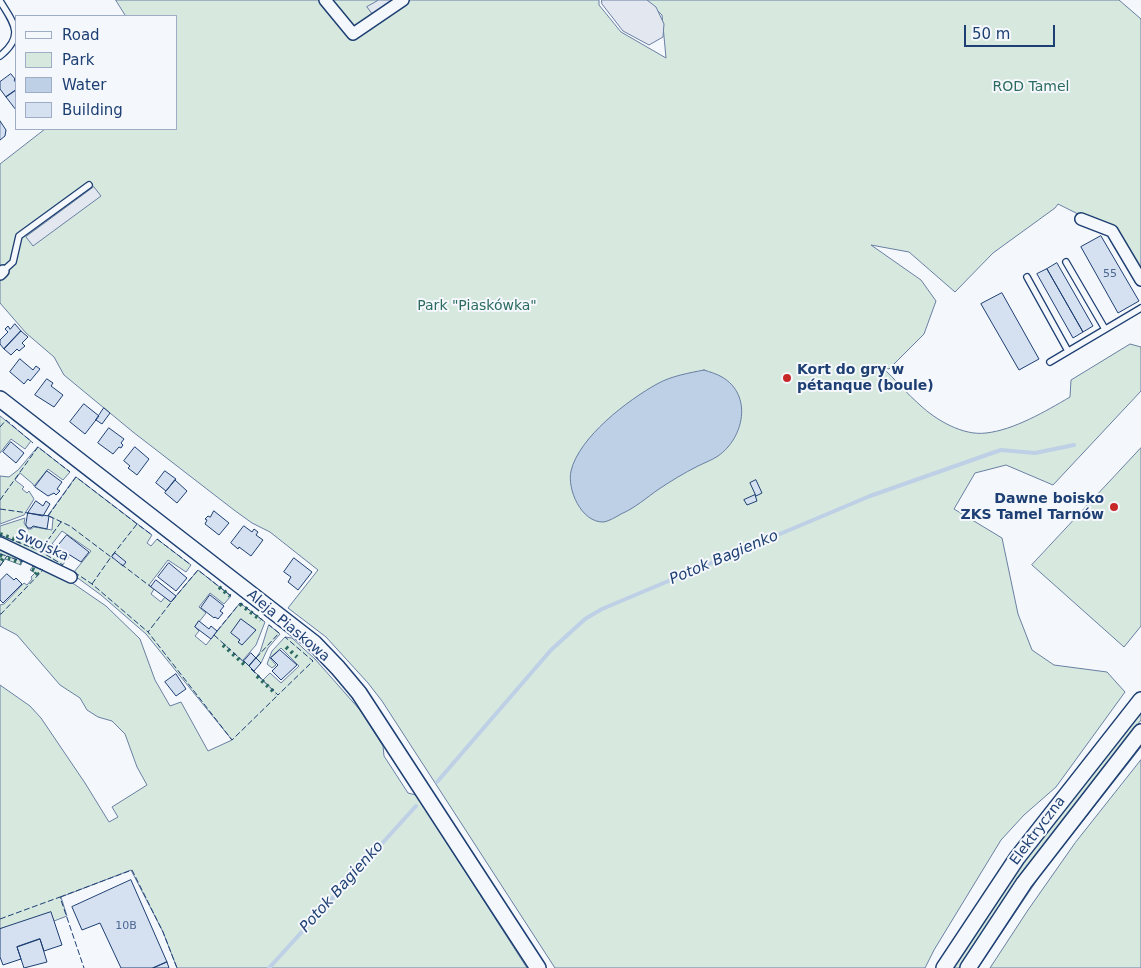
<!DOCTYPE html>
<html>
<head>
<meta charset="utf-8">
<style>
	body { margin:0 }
	#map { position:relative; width:1141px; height:968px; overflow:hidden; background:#f4f7fb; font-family:"DejaVu Sans",sans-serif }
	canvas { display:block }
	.legend { position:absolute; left:15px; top:15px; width:162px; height:115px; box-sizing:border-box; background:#f4f7fb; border:1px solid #9eadc5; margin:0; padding:6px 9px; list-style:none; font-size:15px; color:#1d3f73 }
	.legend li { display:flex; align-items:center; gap:10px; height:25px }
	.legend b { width:25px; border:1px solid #9eadc5 }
	.scale { position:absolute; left:964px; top:25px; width:91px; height:22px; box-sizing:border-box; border:2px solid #1d3f73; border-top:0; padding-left:6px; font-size:15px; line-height:18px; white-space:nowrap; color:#1d3f73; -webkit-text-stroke:4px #f4f7fb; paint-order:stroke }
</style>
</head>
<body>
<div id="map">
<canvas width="1141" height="968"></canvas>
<ul class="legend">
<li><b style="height:6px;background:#f4f7fb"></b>Road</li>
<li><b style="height:14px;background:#d7e8df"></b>Park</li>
<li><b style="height:14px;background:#bed0e5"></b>Water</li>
<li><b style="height:14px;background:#d5e0f0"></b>Building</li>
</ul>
<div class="scale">50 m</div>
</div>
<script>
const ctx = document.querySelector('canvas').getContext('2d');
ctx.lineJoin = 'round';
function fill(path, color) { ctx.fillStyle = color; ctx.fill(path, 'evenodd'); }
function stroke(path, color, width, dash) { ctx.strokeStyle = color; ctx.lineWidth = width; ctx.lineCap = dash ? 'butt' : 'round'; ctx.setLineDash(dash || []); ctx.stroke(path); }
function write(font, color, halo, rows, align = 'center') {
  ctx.font = font + ' "DejaVu Sans",sans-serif'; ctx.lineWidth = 4; ctx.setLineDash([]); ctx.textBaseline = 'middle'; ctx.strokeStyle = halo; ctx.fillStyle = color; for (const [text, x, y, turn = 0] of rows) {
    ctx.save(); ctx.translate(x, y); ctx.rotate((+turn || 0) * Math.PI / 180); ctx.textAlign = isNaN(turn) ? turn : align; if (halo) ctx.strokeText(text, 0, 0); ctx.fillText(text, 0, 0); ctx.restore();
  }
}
const green = new Path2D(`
	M116 0H599V5L621 32 666 58 662 15 646 0H1119L1141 19V282L1112 231 1058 204 1055 208 993 253 955 292 909 252 871 245 921 280 936 301 924 334 889 369 882 367C895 379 907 394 920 405 936 420 963 436 986 433 1014 430 1046 411 1070 397L1071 380 1130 344 1141 347V391L1053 485 1006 465 975 473 954 509 1002 538 1018 614 1032 650 1054 665 1107 672 1125 692 1056 787 1024 815 1001 840 934 950 925 968H555L382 701 368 683 326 637 288 608 318 570 270 532 252 523 234 510 133 432 64 375 54 357 26 333 0 303V164L45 129H176V16H126Z
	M0 416 31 441 25 449 11 439 0 453Z
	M38 447 70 472 63 480 48 469 34 486 33 484 20 473 15 480 24 487 22 489 27 493 29 491 34 499 24 515 0 524V476L9 477 18 470Z
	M1141 448V626L1124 647 1032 565Z
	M76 477 152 535 147 543 151 546 157 539 191 565 186 572 168 560 149 585 154 589 151 594 161 602 165 597 171 602 198 570 231 596 224 604 210 593 199 607 206 613 195 627 199 631 195 636 206 645 240 603 265 622 256 645 243 660 263 680 270 673 281 683 299 666 281 648 270 658 276 665 272 668 267 664 272 651 285 637 292 638 315 659 360 710 383 746 384 756 408 793 416 795 527 968H177L163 932 131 870 61 897 67 916 54 921 0 929V685L30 706 41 718 85 783 109 822 118 817 112 807 147 785 137 767 125 734 112 721 98 717 87 710 80 698 60 685 17 635 0 626V605L4 604 24 583 27 585 32 579 31 577 35 573 30 570 34 565 74 584 106 606 140 639 155 680 170 706 181 702 208 751 232 740 146 634 101 595 75 576 74 572 91 551 62 531 52 544 69 557 61 567 0 538V526L25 518 24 523 28 529H31L34 527 52 530 53 518 48 516Z
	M0 549 22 559 21 565 5 559 0 566Z
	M269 625 280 634 268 648 261 663 256 658 260 652Z
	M1141 710V720C1078 801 1015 881 959 968H951L1005 887 1047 829Z
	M1141 743V747L1041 874 978 968H975L1045 865Z
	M1141 760V968H990L1028 910 1075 843Z`);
const parking = new Path2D(`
	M379 0H396L373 15 367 7Z
	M602 0H647L656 7 664 24 663 37 649 45 623 31 602 4Z
	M94 187 101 196 33 246 26 237Z`);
const water = new Path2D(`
	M704 370C710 372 717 374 722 377 753 395 744 438 718 456 712 460 704 463 698 466 684 473 671 481 659 489 646 498 635 508 621 514 616 517 609 521 604 522 581 523 567 489 571 471 579 437 628 400 657 384 671 376 689 373 704 370Z`);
const stream = new Path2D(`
	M437 782 551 650 585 619 602 609 870 496 995 452 1001 450 1035 453 1074 445
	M269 968 416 806`);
const building = new Path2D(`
	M11 74 15 79 14 80 16 83V90L6 97 0 89V82Z
	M16 90V110L6 97Z
	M0 121 6 130 5 136 0 140Z
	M1101 236 1139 301 1118 313 1081 247Z
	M1057 263 1093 326 1083 332 1047 269Z
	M1047 269 1083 332 1073 338 1037 274Z
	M1002 293 1039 359 1019 370 981 304Z
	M15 324 21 331 4 349 0 344V340L8 332 5 329 8 326 10 329Z
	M21 331 28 337 22 343 25 346 19 351 17 349 11 355 4 349Z
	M20 359 33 370 36 366 40 369 30 381 28 379 24 384 10 372Z
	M47 379 53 383 51 386 63 395 54 407 35 395Z
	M84 404 99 416 85 434 70 422Z
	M104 408 110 413 102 424 96 420Z
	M109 428 124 439 121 443 123 445 121 448 119 447 113 454 98 443Z
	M11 442 24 453 16 463 3 452Z
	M135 447 149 459 137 475 128 468 130 466 124 461Z
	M47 471 62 482 57 489 60 491 56 495 54 493 48 496 35 487Z
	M165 471 176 479 166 491 156 483Z
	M175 480 187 491 177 503 165 493Z
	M756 480 762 493 756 496 750 483Z
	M755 495 757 501 747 505 744 500Z
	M36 501 43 506 46 501 50 504 43 516 28 513Z
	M214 511 229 523 219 535 205 524 207 520 205 519 208 516 210 517Z
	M28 513 49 516 47 529 33 526 31 528H28L26 525Z
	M244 526 252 532 254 529 258 532 256 535 263 540 251 556 239 547 238 549 231 543Z
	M67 535 89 552 81 562 57 547Z
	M115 553 126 562 123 566 112 557Z
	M294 558 312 572 298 590 288 582 291 577 284 572Z
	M169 563 187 578 176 591 158 577Z
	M7 574 14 580 16 578 22 584 3 603 0 600V581Z
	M156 580 176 596 171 602 151 587Z
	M210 595 224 606 220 611 223 613 218 619 215 617 214 618 201 608Z
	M241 619 256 630 242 645 238 642 240 640 231 633Z
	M199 621 209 629 211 626 217 631 211 639 195 627Z
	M280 650 297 665 281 680 272 671 278 665 271 658Z
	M251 653 256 658 249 666 244 661Z
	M256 658 261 663 254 671 249 666Z
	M176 674 186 689 176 696 165 682Z
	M131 880 167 962 153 968H121L100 923 82 930 72 907Z
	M51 912 62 945 44 951 40 939 17 947 21 959 3 965 0 957V929Z
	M40 939 47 962 24 968 17 947Z
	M167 962 169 968H153Z`);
const lane = new Path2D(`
	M0 1C14 23 25 36 0 56
	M1066 262 1105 329
	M3 271 13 262 19 236 89 185
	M1027 277 1068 351
	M1050 362 1141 308`);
const street = new Path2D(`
	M325 0 353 34 403 0
	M1081 219 1112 231 1141 280
	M0 274 3 271
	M0 543 71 577`);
const secondary = new Path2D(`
	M0 399 314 643 338 668 359 693 538 968
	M944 968 1017 858 1141 700
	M968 968 1024 883 1141 732`);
const hedge = new Path2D(`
	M0 534 38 548
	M0 555 4 557 0 563
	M8 558 21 563
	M32 569 36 571 37 573 33 577
	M219 587 230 596
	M240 604 261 620
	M223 645 245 665
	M286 647 297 657
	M257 676 276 694`);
const fence = new Path2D(`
	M0 427 6 420 33 443
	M0 500 38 447 70 472
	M0 509 28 513
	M48 516 76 477 137 524
	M49 516 70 526 111 557 137 524 152 535
	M61 522 40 551 63 565
	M0 535 40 551
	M157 539 191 565
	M0 554 7 556
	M121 564 151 587
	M0 566 7 556 23 562
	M74 572 92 584 148 632
	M92 584 111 557 113 558
	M231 596 198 570 176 596 148 632 232 740 278 695
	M0 614H1L43 570 32 566
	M217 631 240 603 265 622
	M214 635 245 663
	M256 658 279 633 269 625
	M251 669 278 695 313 661 285 637
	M60 897 132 870 163 932 177 968
	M0 919 60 897 84 968`);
const markers = [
	[787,378,5,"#c62828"],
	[1114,507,5,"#c62828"]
];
const numberNames = [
	["55",1110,274],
	["10B",126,926]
];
const parkNames = [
	["ROD Tamel",1031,87],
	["Park \"Piaskówka\"",477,306]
];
const poiNames = [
	["Kort do gry w",797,370],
	["pétanque (boule)",797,386],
	["Dawne boisko",1104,499,"right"],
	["ZKS Tamel Tarnów",1104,515,"right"]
];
const streetNames = [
	["Swojska",42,546,25],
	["Aleja Piaskowa",288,626,40],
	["Elektryczna",1038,831,-53]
];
const waterNames = [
	["Potok Bagienko",724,558,-23],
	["Potok Bagienko",342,887,-48]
];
fill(green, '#d7e8df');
stroke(green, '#687fa3', 1);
fill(parking, '#e3e8f0');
stroke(parking, '#687fa3', 1);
fill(water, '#bed0e5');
stroke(water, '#687fa3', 1);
stroke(stream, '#bed0e5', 4);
fill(building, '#d5e0f0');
stroke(building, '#1d3f73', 1);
stroke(lane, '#1d3f73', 8);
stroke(street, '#1d3f73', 14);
stroke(secondary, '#1d3f73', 18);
stroke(lane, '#f4f7fb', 5.5);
stroke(street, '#f4f7fb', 11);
stroke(secondary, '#f4f7fb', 15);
stroke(hedge, '#2c6c60', 4, [2.5, 4]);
stroke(fence, '#1d3f73', 1, [6, 2.5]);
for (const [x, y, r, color] of markers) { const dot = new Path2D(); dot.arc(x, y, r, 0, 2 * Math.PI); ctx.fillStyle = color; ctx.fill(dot); stroke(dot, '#f4f7fb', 2); }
write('11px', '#4b6792', null, numberNames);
write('14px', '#2c6c60', '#f4f7fb', parkNames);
write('bold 14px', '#1d3f73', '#f4f7fb', poiNames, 'left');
write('14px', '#1d3f73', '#f4f7fb', streetNames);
write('italic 15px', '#1d3f73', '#f4f7fb', waterNames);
</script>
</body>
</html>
